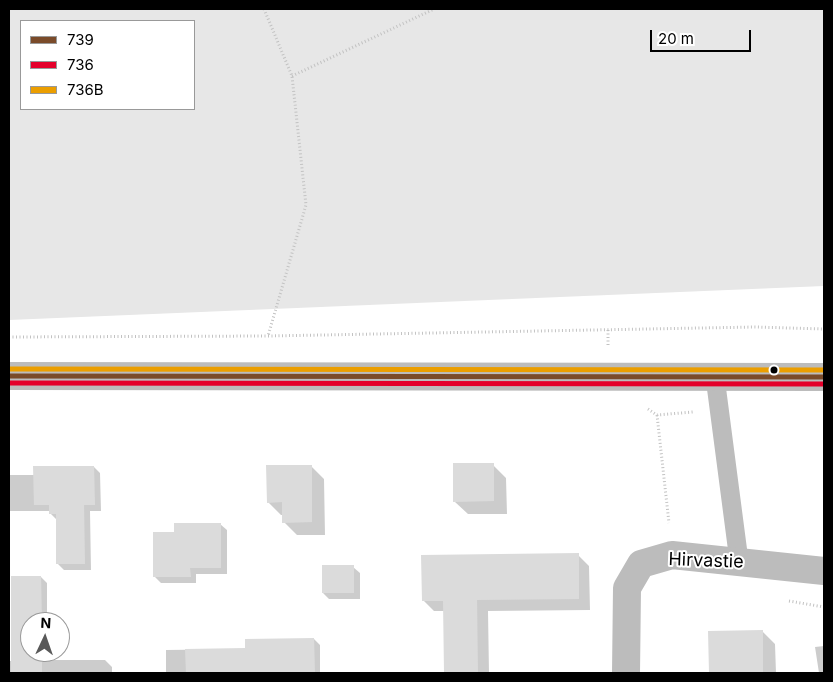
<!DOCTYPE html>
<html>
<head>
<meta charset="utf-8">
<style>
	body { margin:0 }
	#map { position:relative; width:833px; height:682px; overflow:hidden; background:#fff; font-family:Inter,sans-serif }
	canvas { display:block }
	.frame { position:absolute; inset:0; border:10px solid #000; pointer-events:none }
	.legend { position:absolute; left:20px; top:20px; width:175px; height:90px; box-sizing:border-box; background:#fff; border:1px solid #999; margin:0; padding:6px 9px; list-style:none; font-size:15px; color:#000 }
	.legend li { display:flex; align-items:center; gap:10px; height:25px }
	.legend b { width:25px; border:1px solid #999 }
	.north { position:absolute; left:20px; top:612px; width:50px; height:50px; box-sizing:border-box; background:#fff; border:1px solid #999; border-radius:50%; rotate:3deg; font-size:14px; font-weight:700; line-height:20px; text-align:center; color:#000 }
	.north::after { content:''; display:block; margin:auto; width:18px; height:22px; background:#595959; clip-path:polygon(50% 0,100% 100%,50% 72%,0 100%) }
	.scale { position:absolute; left:650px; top:30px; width:101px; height:22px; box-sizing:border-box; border:2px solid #000; border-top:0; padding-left:6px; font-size:15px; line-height:18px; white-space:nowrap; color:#000; -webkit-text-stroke:4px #fff; paint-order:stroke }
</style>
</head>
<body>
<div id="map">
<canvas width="833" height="682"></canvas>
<div class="frame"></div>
<ul class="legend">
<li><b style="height:6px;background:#7a4b2a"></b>739</li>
<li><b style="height:6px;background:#e4002b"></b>736</li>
<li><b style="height:6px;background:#eb9e00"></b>736B</li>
</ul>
<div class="north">N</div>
<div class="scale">20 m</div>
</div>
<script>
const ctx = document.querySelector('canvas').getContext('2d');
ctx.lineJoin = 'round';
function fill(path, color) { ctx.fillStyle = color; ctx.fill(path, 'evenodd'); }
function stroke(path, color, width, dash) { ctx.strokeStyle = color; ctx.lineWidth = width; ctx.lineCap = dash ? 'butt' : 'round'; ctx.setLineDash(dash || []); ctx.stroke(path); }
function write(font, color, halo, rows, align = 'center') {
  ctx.font = font + ' Inter,sans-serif'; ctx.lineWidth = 4; ctx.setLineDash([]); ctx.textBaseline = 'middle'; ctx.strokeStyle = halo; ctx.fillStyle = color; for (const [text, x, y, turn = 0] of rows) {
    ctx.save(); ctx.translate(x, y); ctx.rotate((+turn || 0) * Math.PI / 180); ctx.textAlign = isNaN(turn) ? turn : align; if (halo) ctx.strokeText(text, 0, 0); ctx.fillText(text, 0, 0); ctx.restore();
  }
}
const green = new Path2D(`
	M9 9H824V286L9 320ZM21 21H194V109H21Z`);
const shadow = new Path2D(`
	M493 465 506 478 507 514H468L455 502Z
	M311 466 324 479 325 535H297L284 522V515H281L268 502Z
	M94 467 100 473 101 511H90L91 570H64L57 563V520L50 513V511H9V475H35Z
	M220 524 227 530V574H196V583H161L155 577 176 534Z
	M578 555 589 566 590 610 488 611 489 673H445L444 611H434L423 600Z
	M353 567 360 573V599H329L323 593Z
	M41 577 47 583V622H30V652H48V660H105L112 667V673H9V661H12Z
	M762 631 775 644 776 673H710L709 632Z
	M314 639 320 645V673H166V650L247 649Z
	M824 646V673H819L815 647Z`);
const building = new Path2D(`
	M453 463H494V501L453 502Z
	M266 465H312V522L282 523V502L267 503Z
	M33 466H94L95 505H84L85 564H56V514H49V505H34Z
	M174 523H221V568H190L191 577H153V532H174Z
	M579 553V599L477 600 478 673H444L443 601H422L421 555Z
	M322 565H354V593H322Z
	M11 576H41L42 622H30V652H42V673H11Z
	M763 630V673H709L708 631Z
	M314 638 315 673H186L185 649 245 648V639Z`);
const path = new Path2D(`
	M264 9 292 76 306 205 268 336
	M292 76 434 9
	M608 330V347
	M9 337 268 336 755 327 824 329
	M648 409 657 415 693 412
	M657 415 669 523
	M789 601 824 607`);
const service = new Path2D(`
	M715 377 739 561`);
const minor = new Path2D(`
	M626 673 627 588 641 564 672 555 824 571`);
const tertiary = new Path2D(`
	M9 376 824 377`);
const bus1 = new Path2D(`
	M9 376 824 377`);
const bus2 = new Path2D(`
	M9 383 824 384`);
const bus3 = new Path2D(`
	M9 369 824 370`);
const markers = [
	[774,370,4.5,"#000"]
];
const streetNames = [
	["Hirvastie",706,561,2]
];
fill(green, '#e7e7e7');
fill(shadow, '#0003');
fill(building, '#dbdbdb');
stroke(path, '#c2c2c2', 3, [1, 2.5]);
stroke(service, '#bcbcbc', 19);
stroke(minor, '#bcbcbc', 28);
stroke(tertiary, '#bcbcbc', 28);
stroke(bus1, '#7a4b2a', 5);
stroke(bus2, '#e4002b', 5);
stroke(bus3, '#eb9e00', 5);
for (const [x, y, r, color] of markers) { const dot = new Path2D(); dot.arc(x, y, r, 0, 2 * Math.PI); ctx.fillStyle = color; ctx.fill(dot); stroke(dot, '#fff', 2); }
write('18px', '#000', '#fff', streetNames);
</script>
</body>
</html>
